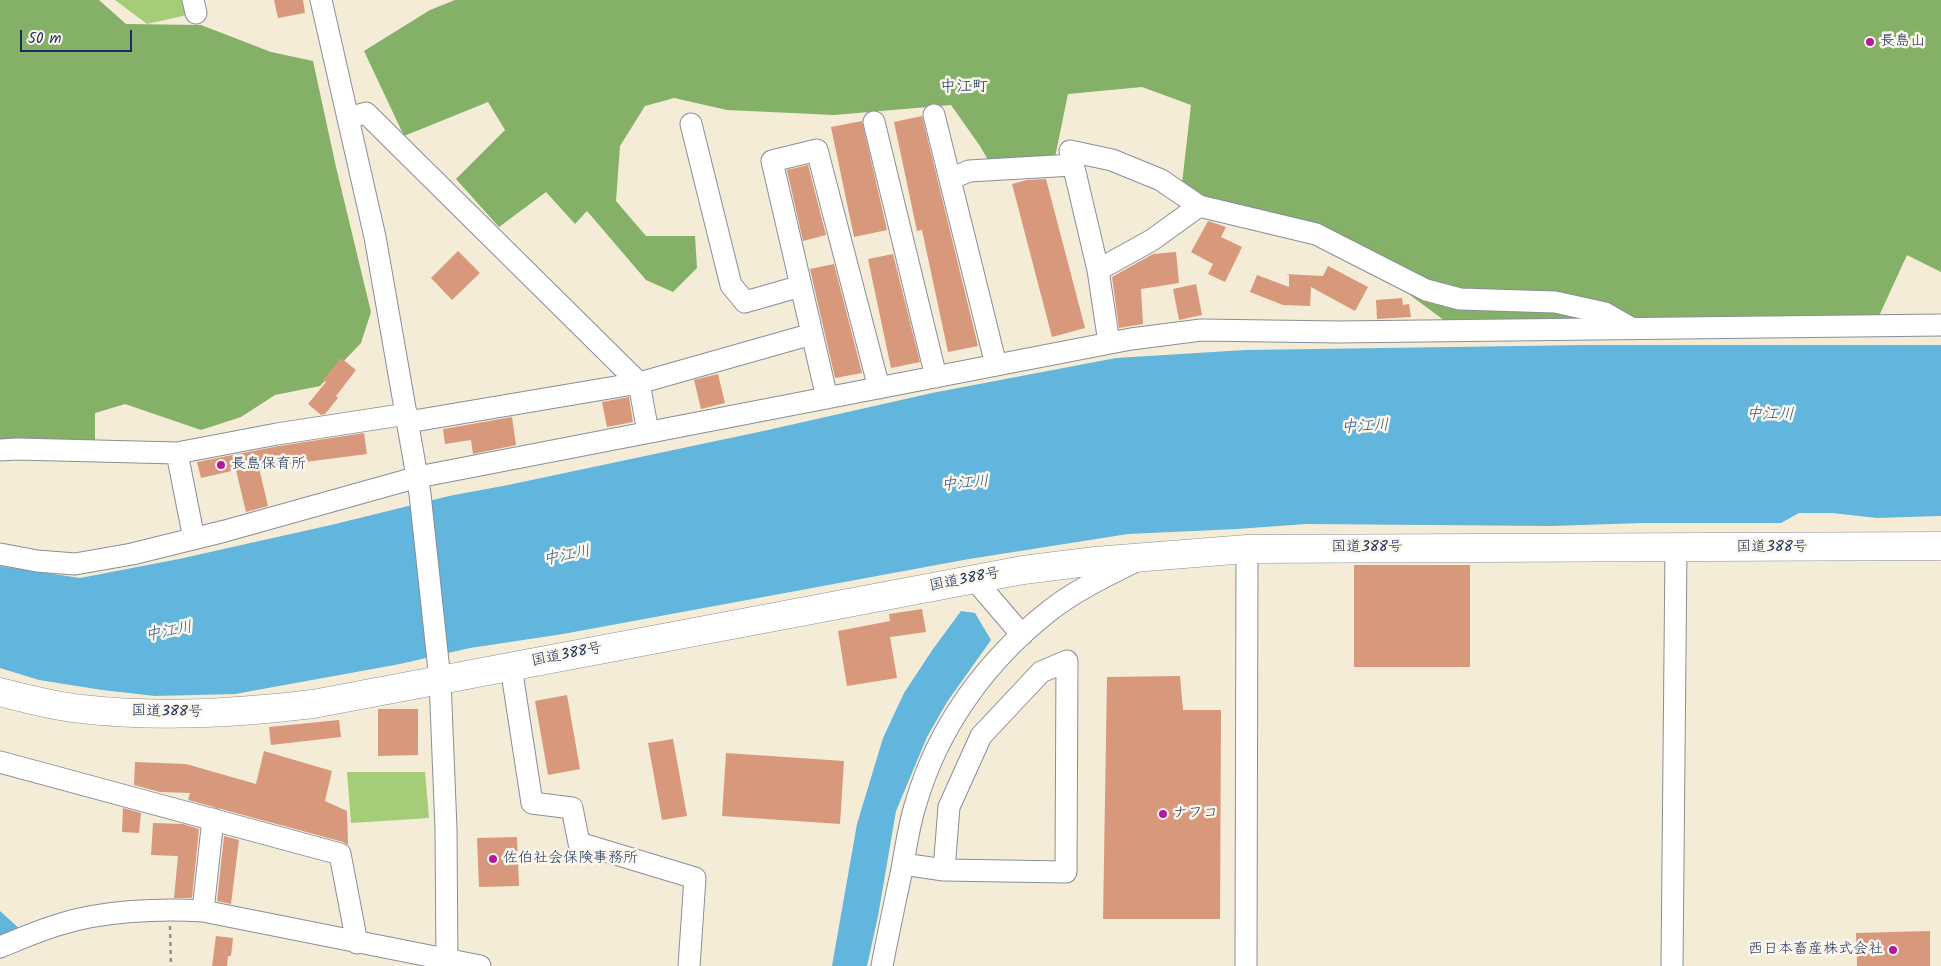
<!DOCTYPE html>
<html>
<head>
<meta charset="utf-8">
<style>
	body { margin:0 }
	#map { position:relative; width:1941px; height:966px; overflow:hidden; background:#f5ecd7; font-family:Kalam,sans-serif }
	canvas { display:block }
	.scale { position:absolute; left:20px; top:30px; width:112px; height:22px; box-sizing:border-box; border:2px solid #1b2f5e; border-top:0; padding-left:6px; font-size:15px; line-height:18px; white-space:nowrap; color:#1b2f5e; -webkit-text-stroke:4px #fbf7ec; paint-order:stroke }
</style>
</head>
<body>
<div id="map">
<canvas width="1941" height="966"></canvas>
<div class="scale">50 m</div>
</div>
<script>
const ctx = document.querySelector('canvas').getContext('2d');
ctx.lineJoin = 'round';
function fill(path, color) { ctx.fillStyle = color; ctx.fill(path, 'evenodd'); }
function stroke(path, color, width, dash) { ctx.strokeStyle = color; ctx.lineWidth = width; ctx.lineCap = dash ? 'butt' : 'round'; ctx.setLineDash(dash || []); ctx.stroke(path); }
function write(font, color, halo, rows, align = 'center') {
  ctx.font = font + ' Kalam,"Klee One",sans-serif'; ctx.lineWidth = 5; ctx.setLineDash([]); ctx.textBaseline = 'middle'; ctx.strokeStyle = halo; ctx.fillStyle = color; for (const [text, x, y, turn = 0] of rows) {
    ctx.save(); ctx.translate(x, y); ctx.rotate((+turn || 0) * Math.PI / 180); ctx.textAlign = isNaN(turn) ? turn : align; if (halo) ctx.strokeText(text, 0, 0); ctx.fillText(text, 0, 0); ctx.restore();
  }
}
const green = new Path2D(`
	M115 0H184L187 15 147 24Z
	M347 772H425L429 818 351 823Z`);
const forest = new Path2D(`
	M0 0H99L126 24 201 25 271 52 313 61 336 167 371 312 361 343 320 386 275 395 241 417 201 430 125 404 95 413V445L0 443Z
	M455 0H1941V272L1907 255 1879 316 1449 324 1320 228 1181 192 1191 105 1142 87 1068 94 1054 162 992 167 980 146 951 105 834 115 727 110 674 98 645 106 620 146 616 201 646 236H695L697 268 673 292 646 280 587 211 575 224 546 192 499 227 456 179 505 130 488 102 404 136 364 51 430 10Z`);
const water = new Path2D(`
	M1587 345H1941V516L1877 518 1832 513H1799L1781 523H1643L1552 526 1306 524 1237 529 1128 534 969 559 563 634 470 648 400 664 235 694 155 696 102 690 39 680 0 668V566L80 578 179 559 331 525 449 496 508 485 768 430 932 393 1116 358 1245 350Z
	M961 611 975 613 991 640 947 702 927 737 896 811 878 916 867 966H832L857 824 883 738 904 693 933 649Z
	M0 911 22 931 0 939Z`);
const building = new Path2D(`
	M274 0H303L305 13 278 18Z
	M922 116 978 346 948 352 922 230 917 231 894 122Z
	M862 121 887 230 854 237 831 127Z
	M808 165 826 235 803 241 787 170Z
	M1046 179 1085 328 1052 337 1012 184 1027 180Z
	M1208 221 1226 227 1221 237 1242 247 1225 282 1208 274 1213 264 1191 252Z
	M458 251 480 273 452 300 431 278Z
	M1176 252 1179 283 1141 289 1143 324 1119 328 1112 277 1153 254Z
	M893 254 920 362 891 368 868 259Z
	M834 264 862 373 835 378 810 269Z
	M1328 266 1368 287 1355 311 1311 287 1310 306 1283 305 1250 292 1257 275 1289 287V275L1286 274 1323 276Z
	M1196 284 1202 315 1179 320 1173 289Z
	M1402 298 1403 305 1409 304 1411 317 1377 319 1376 300Z
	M341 358 356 370 336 396 338 398 325 414 321 415 308 404 326 382 323 380Z
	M718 374 725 403 701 409 694 380Z
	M629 397 633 422 607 427 602 402Z
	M512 417 516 445 473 454 471 440 445 444 443 429Z
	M364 433 367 454 259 468 268 506 246 512 236 470 201 478 197 462 279 446Z
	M1354 565H1470V667H1354Z
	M922 609 926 632 890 637 897 678 847 686 838 631 890 621 889 614Z
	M1180 676 1183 710H1221L1220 919H1103L1107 677Z
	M567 695 580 769 548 775 535 701Z
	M378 709H418V755L378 756Z
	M339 720 341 737 271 745 269 727Z
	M673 739 687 816 662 820 648 743Z
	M264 751 332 771 325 801 347 811 348 845 343 842 188 800 190 793 160 792 134 785 135 762 186 764 256 784Z
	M726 753 844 761 840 824 722 816Z
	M123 808 141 813 139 833 122 832Z
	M153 823 183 824 199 829 192 898H174L178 856 151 855Z
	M224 836 239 840 231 904 217 901Z
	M517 837 519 886 479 887 477 838Z
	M1930 931V966H1857L1856 933Z
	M216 936 233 938 231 956H228L227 966H212Z`);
const path = new Path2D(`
	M170 926 171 966`);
const minor = new Path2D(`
	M193 0 196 13
	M321 0 375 237 420 494 440 680 446 829 447 966
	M934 115 996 365
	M348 118 366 113 639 383 648 432
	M874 122 936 377
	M691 124 731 285 745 302 801 286
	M950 179 969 171 1073 165
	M1098 270 1152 240 1199 206
	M1109 343 1098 270 1070 151 1112 160 1161 180 1199 206 1316 234 1426 290 1460 299 1555 302 1605 313 1633 329
	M827 398 772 161 817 150 879 388
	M408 422 639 383 812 334
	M0 450 17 449 177 453 277 434 407 414
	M177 453 194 539
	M0 554 37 561 75 564 132 554 225 531 418 477 1131 339 1201 330 1338 332 1941 325
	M974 579 1022 635
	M511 667 532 803 572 808 579 843 695 878 689 966
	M0 762 340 854 357 943
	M903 864 944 870 949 807 981 736 1041 672 1067 661 1066 872 944 870
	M203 911 213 819
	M0 947C20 939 40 930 61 924 102 911 160 908 203 911L480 966
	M882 966C888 934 895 902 902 869 906 847 909 824 916 803 938 727 986 661 1048 612 1074 591 1106 576 1136 561
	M1246 966 1247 549
	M1672 966 1676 548`);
const highway = new Path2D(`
	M0 692C27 699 54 706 82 709 159 718 236 713 313 704L1023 570 1095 561 1247 549 1941 546`);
const markers = [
	[1870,42,5,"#b5179e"],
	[221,465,5,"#b5179e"],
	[1163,814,5,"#b5179e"],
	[493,859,5,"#b5179e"],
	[1893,950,5,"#b5179e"]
];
const poiNames = [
	["長島山",1880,42],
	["長島保育所",231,465],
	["ナフコ",1173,814],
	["佐伯社会保険事務所",503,859],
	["西日本畜産株式会社",1883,950,"right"]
];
const streetNames = [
	["国道388号",1367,548],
	["国道388号",1772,548],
	["国道388号",965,581,-11],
	["国道388号",567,656,-11],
	["国道388号",167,713,1]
];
const neighbourhoodNames = [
	["中江町",964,88]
];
const waterNames = [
	["中江川",1770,416,1],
	["中江川",1365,428,-3],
	["中江川",965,485,-5],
	["中江川",567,557,-11],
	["中江川",169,633,-11]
];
fill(green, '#a5cc77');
fill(forest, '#84b068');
fill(water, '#62b5dd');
fill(building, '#d8987c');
stroke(minor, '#888e9a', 23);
stroke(highway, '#888e9a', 29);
stroke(path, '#888e9a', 2.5, [4, 4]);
stroke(minor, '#fff', 21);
stroke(highway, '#fff', 28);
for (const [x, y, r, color] of markers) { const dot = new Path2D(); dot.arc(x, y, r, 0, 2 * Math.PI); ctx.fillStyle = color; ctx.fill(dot); stroke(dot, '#fbf7ec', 2); }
write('15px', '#1b2f5e', '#fbf7ec', poiNames, 'left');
write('15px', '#1b2f5e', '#fbf7ec', streetNames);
write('16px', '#1b2f5e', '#fbf7ec', neighbourhoodNames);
write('italic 16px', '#305784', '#fbf7ec', waterNames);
</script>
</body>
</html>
